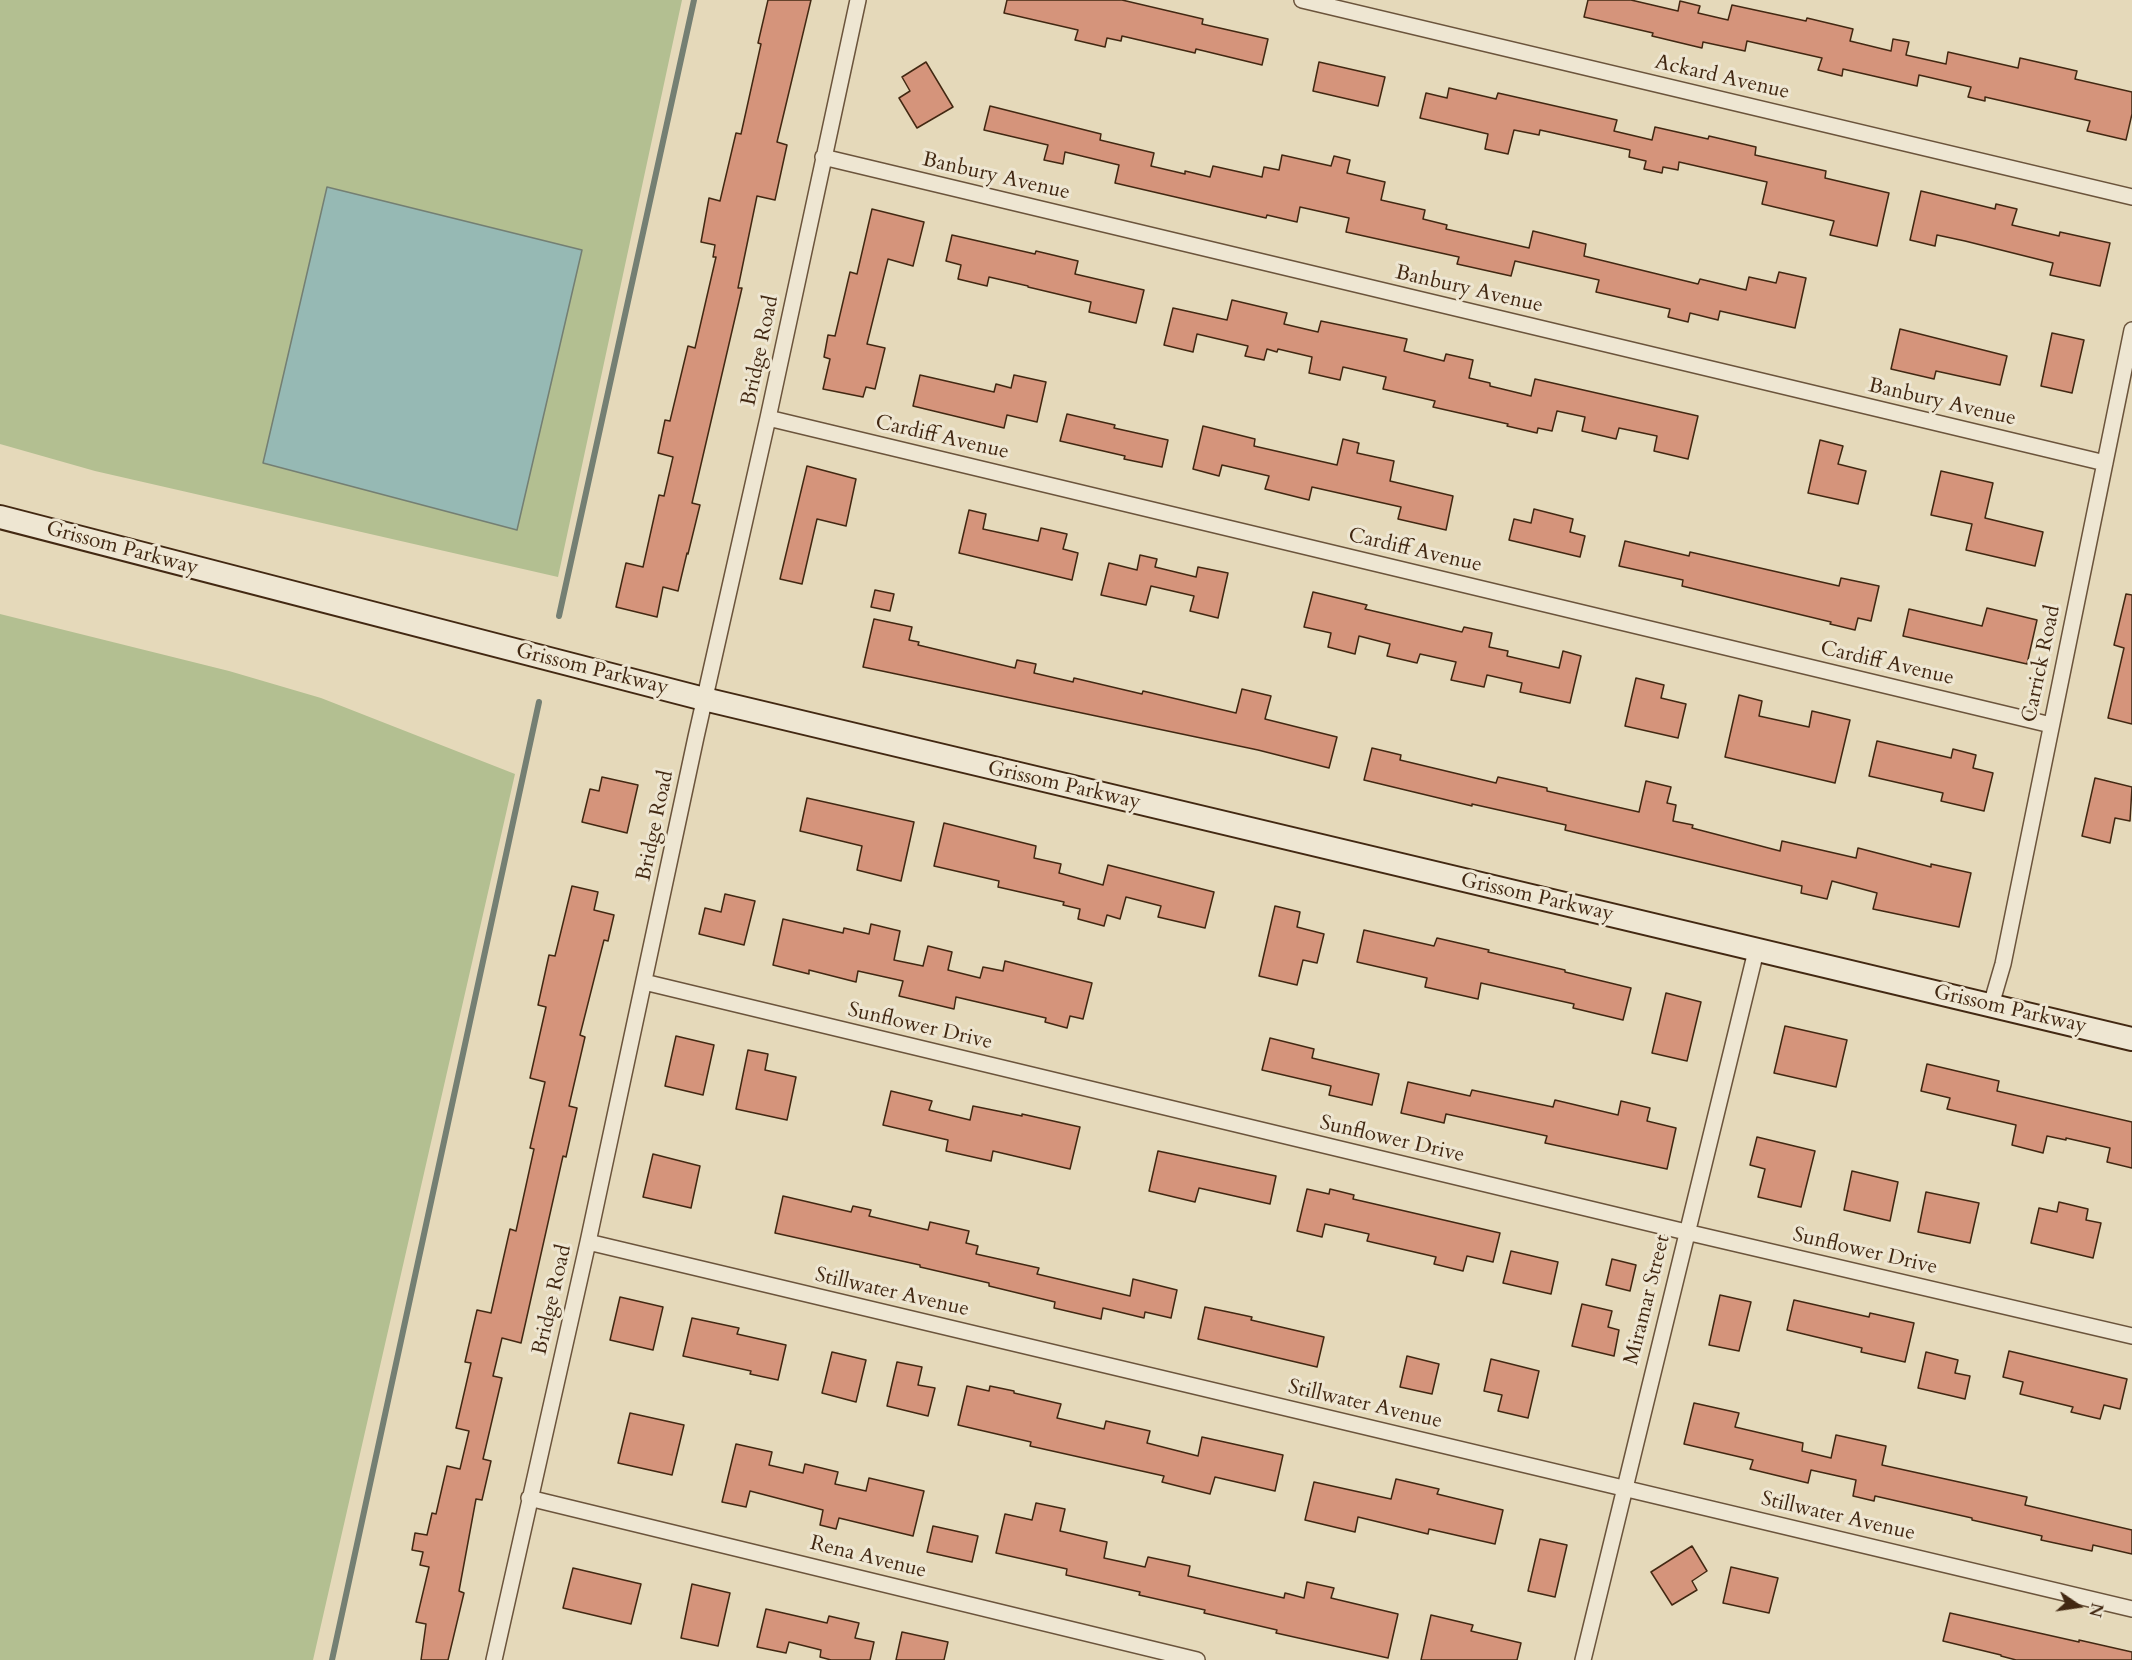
<!DOCTYPE html>
<html>
<head>
<meta charset="utf-8">
<style>
	body { margin:0 }
	#map { position:relative; width:2132px; height:1660px; overflow:hidden; background:#e5d9ba; font-family:Cardo,serif }
	canvas { display:block }
	.north { position:absolute; left:2048px; top:1576px; width:60px; height:60px; -webkit-text-stroke:4px #eee6d2; paint-order:stroke; rotate:103deg; font-size:16px; font-weight:700; line-height:24px; text-align:center; color:#422812 }
	.north::after { content:''; display:block; margin:auto; width:21px; height:27px; background:#422812; clip-path:polygon(50% 0,100% 100%,50% 72%,0 100%) }
</style>
</head>
<body>
<div id="map">
<canvas width="2132" height="1660"></canvas>
<div class="north">N</div>
</div>
<script>
const ctx = document.querySelector('canvas').getContext('2d');
ctx.lineJoin = 'round';
function fill(path, color) { ctx.fillStyle = color; ctx.fill(path, 'evenodd'); }
function stroke(path, color, width, dash) { ctx.strokeStyle = color; ctx.lineWidth = width; ctx.lineCap = dash ? 'butt' : 'round'; ctx.setLineDash(dash || []); ctx.stroke(path); }
function write(font, color, halo, rows, align = 'center') {
  ctx.font = font + ' Cardo,serif'; ctx.lineWidth = 6; ctx.setLineDash([]); ctx.textBaseline = 'middle'; ctx.strokeStyle = halo; ctx.fillStyle = color; for (const [text, x, y, turn = 0] of rows) {
    ctx.save(); ctx.translate(x, y); ctx.rotate((+turn || 0) * Math.PI / 180); ctx.textAlign = isNaN(turn) ? turn : align; if (halo) ctx.strokeText(text, 0, 0); ctx.fillText(text, 0, 0); ctx.restore();
  }
}
const green = new Path2D(`
	M0 0H682L558 577 95 471 0 444Z
	M0 614 229 671 321 698 515 774 313 1660H0Z`);
const water = new Path2D(`
	M327 187 582 250 517 530 263 463Z`);
const stream = new Path2D(`
	M559 616 694 0
	M332 1660 539 702`);
const building = new Path2D(`
	M768 0H811L777 142 787 145 775 200 757 196 738 288H742L692 503 700 505 688 554 687 553 678 591 663 587 657 617 616 607 626 563 643 567 659 495 664 496 673 457 658 453 665 420 670 421 688 346 695 348 716 257H713L715 245 701 242 709 198 720 201 736 133 741 134 761 44 758 43Z
	M1007 0H1122L1203 19 1202 24 1268 39 1262 65 1196 49 1195 53 1122 36 1121 41 1107 38 1105 47 1075 40 1078 30 1004 13Z
	M1588 0H1631L1678 11 1680 1 1700 6 1698 13 1728 20 1732 5 1806 21 1807 18 1853 29 1850 41 1891 51 1893 39 1909 42 1906 55 1946 64 1948 52 2018 68 2020 58 2077 71 2075 79 2132 92V114L2126 140 2087 131 2090 121 1985 97V101L1968 97 1971 87 1919 75 1917 86 1843 69 1842 76 1818 70 1822 58 1747 41 1745 51 1703 42 1702 48 1652 36 1653 33 1584 17Z
	M926 62 953 107 917 128 899 98 910 91 902 77Z
	M1319 62 1385 77 1378 106 1313 91Z
	M1449 88 1496 99 1498 93 1617 120 1614 131 1652 140 1655 127 1708 139 1709 136 1756 147 1755 155 1826 171 1825 178 1889 193 1877 246 1830 235 1834 221 1762 204 1767 182 1679 162 1678 170 1663 167 1662 173 1644 169 1646 161 1629 157 1630 150 1540 130 1539 135 1514 130 1508 154 1485 149 1488 134 1420 118 1426 93 1447 98Z
	M990 106 1101 134 1100 140 1154 153 1151 166 1185 174V171L1210 177 1213 166 1262 177 1264 167 1279 170 1282 155 1331 166 1334 156 1350 160 1347 173 1385 182 1381 200 1425 210 1423 219 1447 225 1446 229 1529 248 1533 231 1586 244 1584 256 1698 284 1700 279 1746 290 1749 277 1776 283 1779 272 1806 278 1795 328 1720 311 1718 320 1690 313 1688 322 1668 317 1670 309 1596 292 1599 280 1515 261 1511 276 1457 264 1459 257 1346 232 1349 218 1300 207 1297 222 1267 215 1266 218 1115 183 1119 165 1065 152 1063 164 1044 160 1048 145 984 130Z
	M1921 191 1995 209 1996 204 2017 209 2012 225 2059 236 2060 232 2110 243 2100 286 2050 275 2053 263 1965 241 1937 235 1935 246 1910 240Z
	M872 209 924 222 913 266 888 259 867 344 885 348 875 389 866 387 863 397 823 389 830 359 824 357 828 335 835 336 850 272 857 274Z
	M952 235 1035 254 1036 251 1078 261 1075 274 1144 290 1136 323 1089 312 1091 302 1028 287V286L989 277 987 286 958 279 961 265 946 261Z
	M1232 300 1287 313 1284 324 1318 332 1321 321 1407 339 1404 351 1444 361 1446 354 1473 360 1469 378 1490 383V386L1531 396 1535 379 1698 416 1688 459 1654 451 1657 436 1619 428 1616 439 1582 431 1585 417 1557 411 1552 431 1538 428 1537 433 1507 426 1508 424 1433 407 1435 401 1383 389 1386 377 1343 367 1340 380 1309 373 1312 357 1278 349 1277 352 1267 349 1264 360 1245 356 1248 346 1197 334 1193 352 1164 345 1173 308 1227 320Z
	M1900 329 2007 356 2000 385 1936 371 1934 379 1891 369Z
	M2052 333 2084 340 2072 393 2041 386Z
	M920 375 994 392 996 384 1011 388 1014 375 1046 382 1037 422 1007 415 1004 428 913 406Z
	M1067 414 1115 425 1114 428 1168 440 1162 467 1124 459 1125 456 1060 441Z
	M1203 426 1255 439 1254 446 1337 465 1343 439 1359 443 1357 453 1394 461 1390 481 1453 496 1446 530 1398 519 1401 507 1312 487 1309 500 1265 489 1269 476 1222 465 1219 476 1193 469Z
	M1820 440 1843 446 1838 464 1866 471 1858 504 1808 493Z
	M807 466 856 479 846 526 817 519 802 584 780 579Z
	M1941 471 1993 483 1985 518 2043 532 2035 566 1966 550 1972 524 1931 515Z
	M1534 509 1573 519 1570 532 1585 536 1580 557 1509 540 1514 519 1531 523Z
	M969 510 986 514 983 529 1038 541 1041 528 1067 534 1063 549 1078 553 1072 580 959 553Z
	M1625 541 1689 556 1690 552 1839 586 1841 578 1879 586 1871 621 1858 618 1855 630 1830 624 1831 622 1682 586 1683 580 1619 566Z
	M1140 555 1157 559 1155 567 1196 577 1198 567 1228 573 1218 618 1190 611 1194 596 1151 586 1146 605 1101 595 1109 563 1137 570Z
	M875 590 894 594 890 611 871 607Z
	M1313 592 1367 605 1365 609 1462 632 1464 627 1492 633 1489 647 1508 651 1507 656 1559 668 1563 651 1581 656 1570 703 1520 692 1522 683 1487 675 1484 687 1451 680 1456 662 1420 654 1417 663 1387 656 1390 644 1359 636 1355 654 1328 647 1331 633 1304 627Z
	M2126 594 2132 595V724L2108 718 2124 648 2114 645Z
	M1987 608 2037 620 2027 664 1903 636 1909 609 1982 626Z
	M874 619 912 627 909 640 919 642 918 645 1015 668 1017 660 1036 664 1034 673 1073 682 1074 678 1142 694 1143 691 1236 713 1242 689 1271 696 1265 719 1337 737 1329 768 1258 750 863 667Z
	M1636 678 1664 685 1661 698 1686 704 1678 738 1625 726Z
	M1739 695 1762 701 1759 716 1809 727 1812 711 1850 720 1835 783 1725 757Z
	M1877 741 1951 758 1953 749 1976 755 1973 768 1993 773 1984 811 1941 801 1943 793 1869 776Z
	M1372 748 1401 755 1400 760 1496 783 1498 777 1547 788V791L1639 812 1646 781 1671 787 1667 803 1676 805 1673 821 1693 825 1692 828 1780 851 1782 841 1856 858 1858 848 1931 867V864L1971 873 1959 927 1873 909 1877 893 1832 881 1827 899 1801 893 1802 886 1565 830 1566 825 1472 804V806L1364 780Z
	M602 777 638 785 627 833 582 822 590 789 599 791Z
	M2095 778 2132 787 2130 821 2115 818 2110 843 2082 836Z
	M807 798 914 822 901 881 857 870 862 846 800 831Z
	M944 823 1036 846 1034 858 1061 864 1059 873 1103 885 1108 865 1214 892 1205 928 1158 917 1161 906 1126 897 1120 919 1107 915 1104 926 1078 919 1080 909 1063 905 1064 902 998 887 999 881 934 866Z
	M572 886 598 892 594 910 614 915 608 941 604 940 580 1035 585 1037 569 1106 577 1108 566 1157 563 1156 521 1343 502 1338 493 1376 502 1378 483 1459 491 1461 482 1500 476 1499 459 1591 464 1593 448 1660H421L426 1624 416 1622 429 1567 420 1565 423 1552 412 1550 415 1533 427 1535 432 1513 436 1514 447 1466 460 1469 469 1431 456 1428 471 1363 465 1362 477 1310 491 1313 510 1229 516 1231 534 1149 530 1148 545 1082 530 1078 546 1007 538 1005 549 955 555 956Z
	M725 894 755 901 744 945 699 934 705 908 721 912Z
	M1275 906 1300 912 1297 927 1324 934 1317 963 1303 960 1297 985 1259 976Z
	M783 919 843 933 844 928 869 934 871 924 900 931 894 960 923 966 928 946 952 952 948 970 980 978 983 967 1003 971 1005 961 1092 983 1083 1019 1070 1016 1067 1028 1045 1022 1046 1018 956 997 954 1009 899 996 903 981 858 971 856 982 809 970V974L773 965Z
	M1364 930 1434 946 1437 938 1489 950 1488 952 1565 970V972L1631 988 1623 1020 1573 1008 1574 1004 1481 983 1478 999 1425 987 1427 978 1357 962Z
	M1666 993 1701 1002 1687 1061 1652 1053Z
	M1785 1026 1847 1040 1836 1087 1774 1073Z
	M676 1036 714 1045 703 1095 665 1086Z
	M1270 1038 1314 1049 1312 1058 1379 1074 1372 1105 1329 1095 1331 1086 1262 1070Z
	M748 1050 768 1054 765 1070 796 1077 787 1120 736 1109Z
	M1927 1064 1999 1081 1997 1091 2132 1122V1168L2107 1162 2110 1148 2066 1138V1140L2047 1136 2043 1153 2012 1145 2016 1125 1947 1109 1950 1098 1921 1091Z
	M1408 1082 1470 1096 1472 1090 1553 1107 1555 1100 1618 1115 1621 1101 1650 1108 1647 1121 1676 1128 1667 1169 1545 1143 1547 1136 1446 1114 1444 1123 1401 1113Z
	M891 1091 932 1101 929 1110 970 1120 973 1106 1022 1116V1114L1080 1127 1070 1169 993 1151 991 1161 946 1151 948 1140 883 1125Z
	M1757 1137 1815 1151 1801 1207 1758 1197 1765 1169 1750 1165Z
	M1158 1151 1276 1176 1270 1204 1199 1188 1195 1202 1149 1191Z
	M653 1154 700 1166 691 1208 643 1197Z
	M1852 1171 1898 1182 1890 1221 1844 1210Z
	M1307 1189 1329 1194 1330 1189 1354 1195 1353 1199 1500 1233 1493 1262 1467 1256 1463 1271 1434 1264 1436 1257 1367 1241 1369 1234 1325 1224 1322 1237 1297 1231Z
	M1926 1192 1979 1203 1970 1243 1918 1232Z
	M783 1196 851 1212 853 1206 871 1210 869 1216 928 1230 930 1222 969 1231 966 1243 978 1246 976 1254 1039 1268 1037 1274 1130 1296 1133 1279 1177 1290 1171 1318 1145 1312 1144 1318 1103 1308 1101 1319 1054 1308 1055 1302 989 1286V1283L920 1267V1265L775 1233Z
	M2059 1202 2088 1209 2086 1220 2101 1223 2093 1258 2031 1243 2039 1208 2057 1212Z
	M1511 1251 1558 1262 1551 1294 1503 1283Z
	M1612 1259 1636 1265 1630 1291 1606 1285Z
	M1720 1295 1751 1302 1739 1351 1709 1345Z
	M620 1297 663 1307 653 1350 610 1340Z
	M1794 1300 1869 1317 1870 1313 1914 1323 1905 1362 1861 1352 1862 1348 1787 1330Z
	M1582 1304 1612 1311 1608 1327 1619 1330 1614 1356 1572 1346Z
	M1205 1307 1252 1317 1251 1320 1324 1337 1317 1367 1198 1339Z
	M692 1318 739 1328 737 1334 786 1345 778 1380 750 1374 751 1371 683 1356Z
	M2009 1351 2127 1379 2120 1409 2104 1405 2100 1419 2071 1412 2073 1407 2020 1394 2023 1382 2003 1377Z
	M832 1352 866 1360 856 1402 822 1393Z
	M1926 1352 1958 1360 1955 1373 1970 1376 1965 1399 1918 1388Z
	M1407 1356 1439 1364 1432 1394 1400 1387Z
	M1491 1359 1539 1371 1528 1418 1498 1411 1502 1395 1484 1391Z
	M897 1362 922 1367 918 1385 935 1388 928 1416 887 1406Z
	M967 1386 989 1391 990 1386 1014 1391V1393L1061 1404 1057 1418 1104 1429 1106 1421 1150 1431 1147 1443 1198 1456 1202 1437 1283 1455 1275 1491 1215 1477 1210 1494 1162 1482 1164 1476 1030 1446 1031 1442 958 1425Z
	M1694 1403 1739 1413 1735 1427 1803 1443 1802 1451 1831 1458 1836 1435 1886 1446 1882 1465 2027 1497 2025 1505 2132 1530V1554L2093 1545 2092 1551 2041 1540 2042 1536 1972 1520V1518L1875 1496 1874 1501 1853 1496 1856 1480 1811 1470 1808 1483 1750 1469 1753 1460 1684 1444Z
	M630 1413 684 1425 672 1475 618 1463Z
	M736 1444 772 1452 769 1465 803 1473 805 1464 838 1472 835 1484 866 1491 869 1478 924 1491 913 1536 839 1518 836 1529 820 1525 823 1510 750 1491 746 1507 722 1502Z
	M1396 1479 1439 1489 1437 1494 1503 1510 1495 1544 1429 1529 1428 1534 1358 1517 1355 1532 1305 1520 1314 1482 1391 1499Z
	M1036 1503 1065 1509 1060 1531 1107 1542 1104 1558 1145 1567 1148 1557 1190 1566 1188 1576 1284 1598 1285 1593 1304 1598 1307 1582 1334 1588 1331 1598 1398 1614 1388 1658 1276 1633 1277 1630 1204 1613 1205 1610 1139 1595 1140 1592 1066 1575 1067 1569 996 1553 1005 1514 1032 1520Z
	M933 1526 978 1536 972 1562 927 1552Z
	M1540 1539 1567 1545 1555 1597 1528 1591Z
	M1692 1546 1707 1571 1692 1581 1697 1590 1672 1605 1651 1572Z
	M1731 1567 1778 1578 1769 1613 1723 1603Z
	M573 1568 641 1584 631 1624 563 1608Z
	M692 1584 730 1593 718 1646 681 1638Z
	M766 1609 827 1623 829 1616 859 1623 855 1638 874 1642 870 1660H831L820 1657 821 1650 789 1642 786 1653 757 1647Z
	M1950 1613 2079 1642V1640L2132 1652V1660H2016L2001 1656V1655L1943 1641Z
	M1431 1615 1473 1625 1471 1631 1521 1643 1517 1660H1421Z
	M902 1632 948 1642 944 1660H896Z`);
const street = new Path2D(`
	M1302 0 2132 197
	M823 157 2105 463
	M768 418 2051 725
	M644 982 1686 1232 2132 1336
	M1991 1005 2003 964 2132 330
	M588 1242 2132 1609
	M529 1498 1197 1660
	M494 1660 588 1242 696 737 768 418 858 0
	M1583 1660 1756 951`);
const secondary = new Path2D(`
	M0 517 704 699 2132 1039`);
const streetNames = [
	["Ackard Avenue",1722,78,13],
	["Banbury Avenue",996,177,13],
	["Banbury Avenue",1469,290,13],
	["Bridge Road",761,351,-78],
	["Banbury Avenue",1942,403,13],
	["Cardiff Avenue",942,438,13],
	["Grissom Parkway",122,549,15],
	["Cardiff Avenue",1415,551,13],
	["Cardiff Avenue",1887,664,13],
	["Carrick Road",2042,664,-78],
	["Grissom Parkway",592,670,14],
	["Grissom Parkway",1064,786,13],
	["Bridge Road",656,826,-78],
	["Grissom Parkway",1537,898,13],
	["Grissom Parkway",2010,1010,13],
	["Sunflower Drive",920,1027,13],
	["Sunflower Drive",1392,1140,13],
	["Sunflower Drive",1865,1252,13],
	["Stillwater Avenue",892,1293,13],
	["Bridge Road",553,1300,-77],
	["Miramar Street",1648,1300,-76],
	["Stillwater Avenue",1365,1405,13],
	["Stillwater Avenue",1838,1517,13],
	["Rena Avenue",868,1558,14]
];
fill(green, '#b3bf91');
fill(water, '#96b9b4');
stroke(water, '#747f73', 1.5);
stroke(stream, '#747f73', 6);
fill(building, '#d5947b');
stroke(building, '#422812', 1.5);
stroke(street, '#6b543c', 18);
stroke(secondary, '#422812', 26);
stroke(street, '#eee6d2', 15);
stroke(secondary, '#eee6d2', 22);
write('21px', '#422812', '#eee6d2', streetNames);
</script>
</body>
</html>
